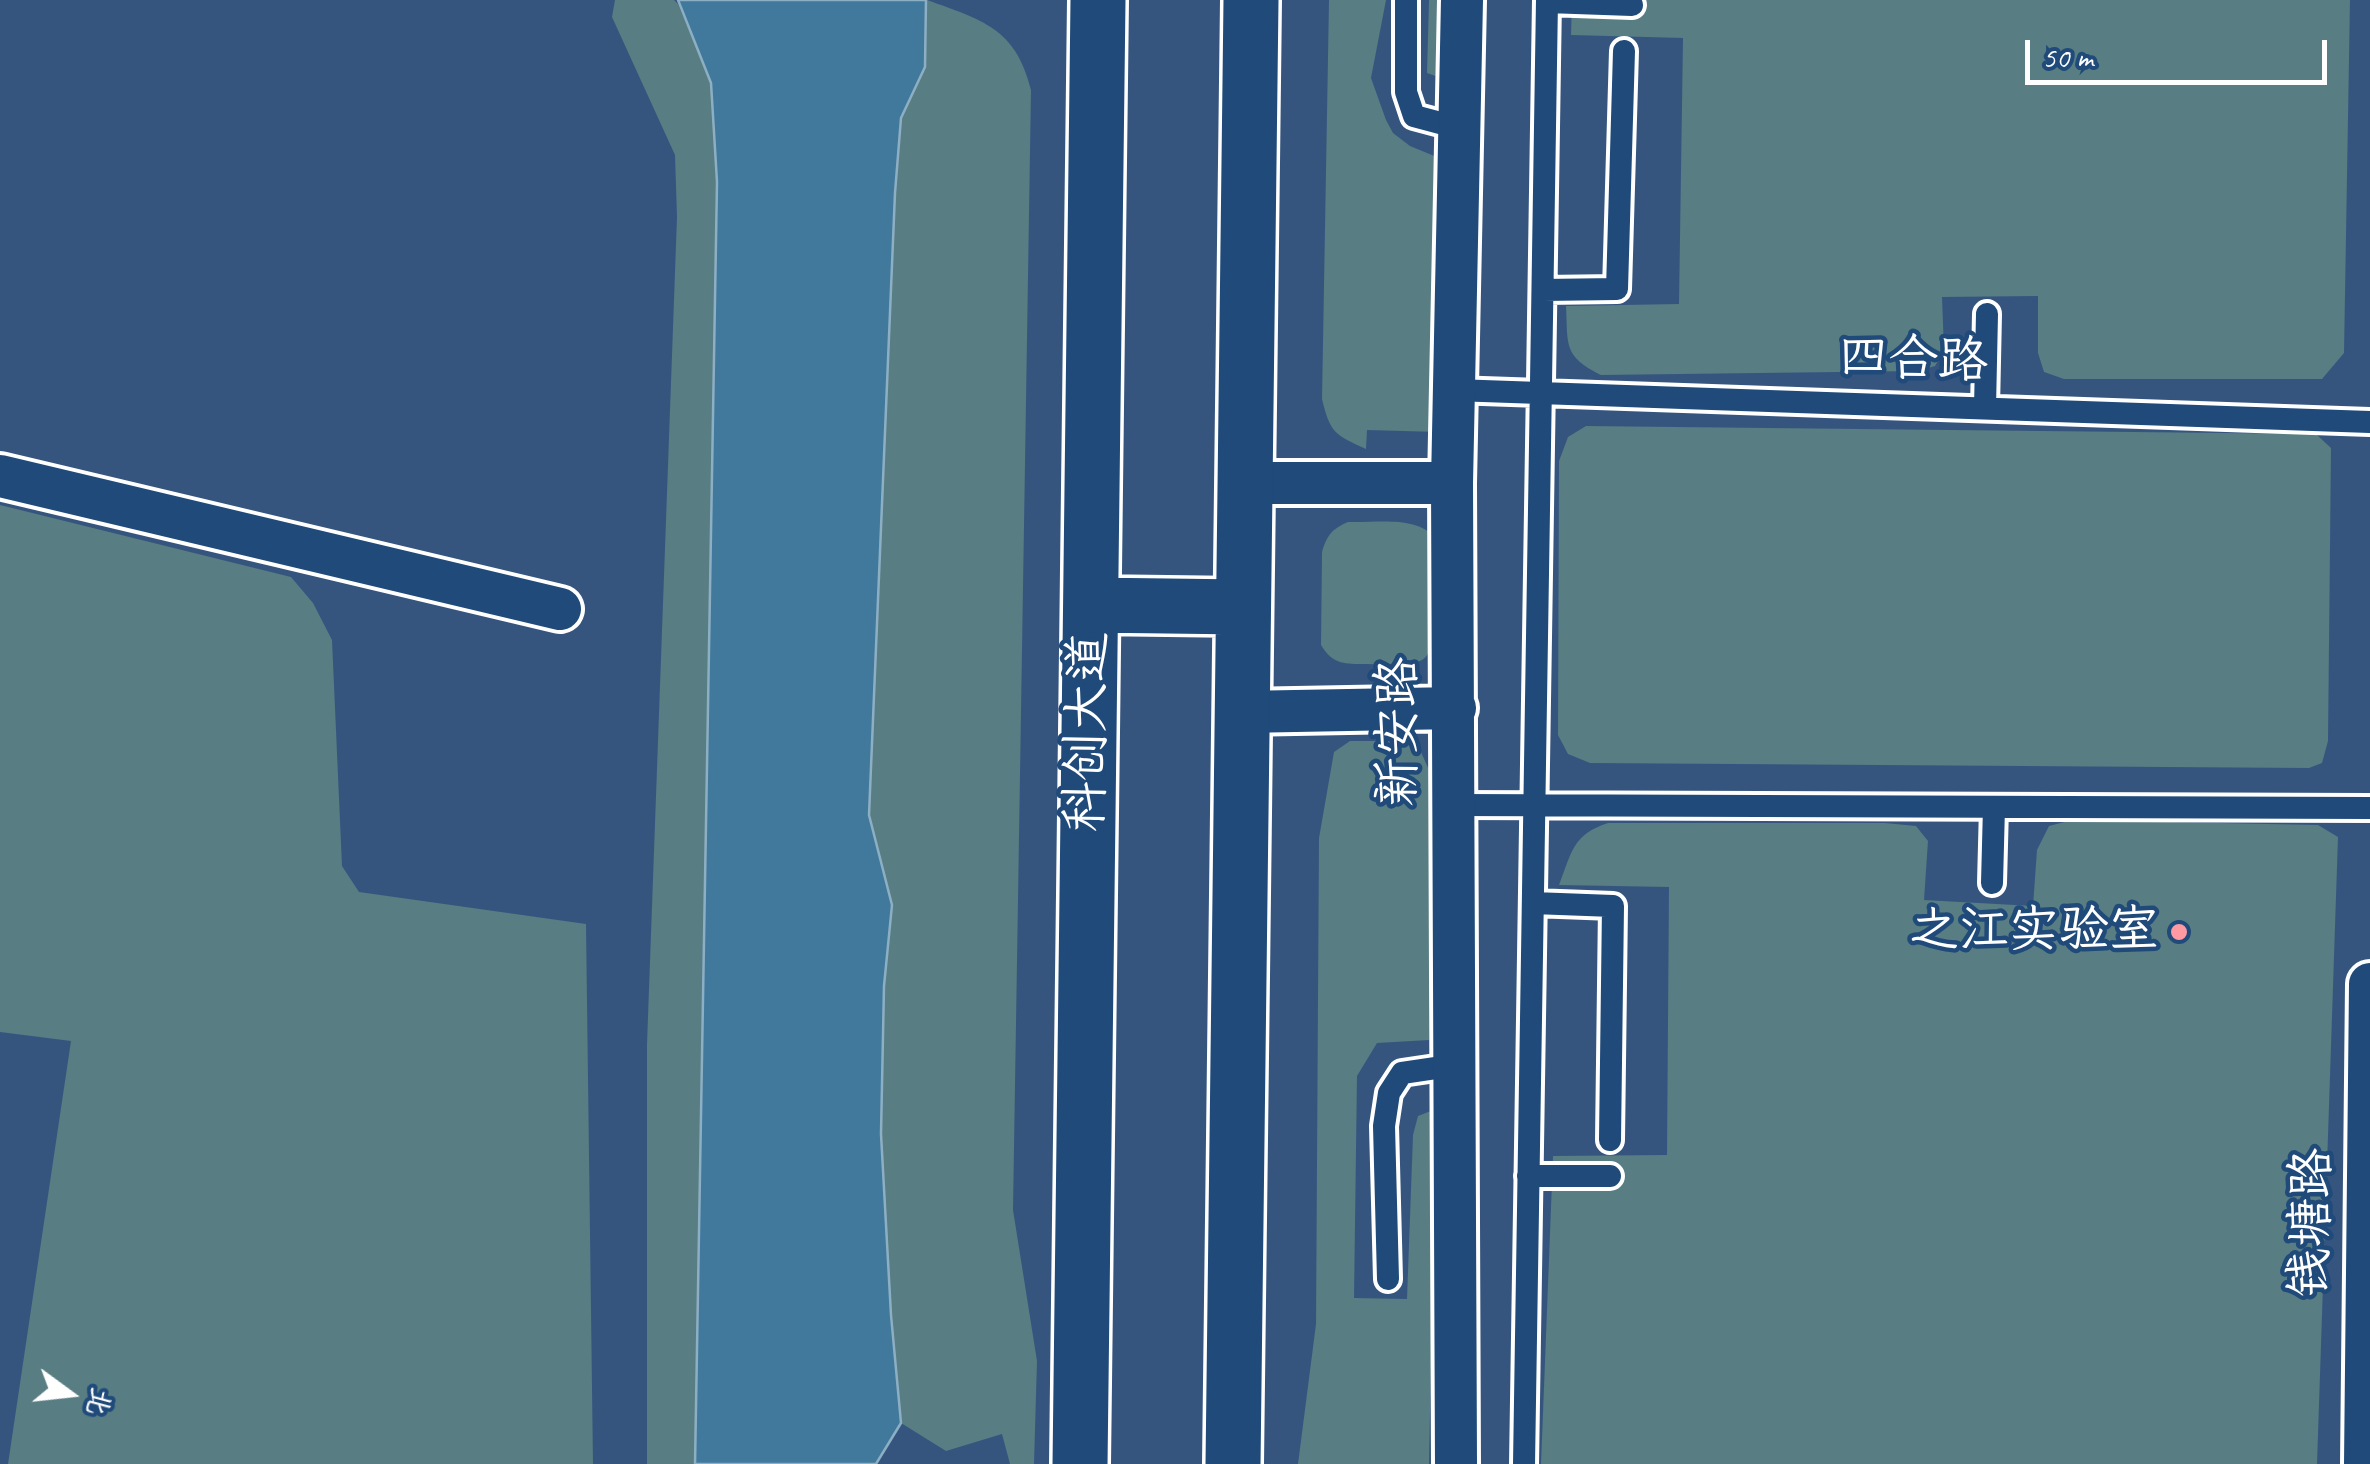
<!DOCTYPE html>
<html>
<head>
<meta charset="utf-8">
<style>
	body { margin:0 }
	#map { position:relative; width:2370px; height:1464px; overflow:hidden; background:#35557f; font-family:Caveat,"LXGW WenKai TC",sans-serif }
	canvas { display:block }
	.north { position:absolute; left:20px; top:1344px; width:100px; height:100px; -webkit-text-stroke:8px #1f4a7a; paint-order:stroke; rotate:105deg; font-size:28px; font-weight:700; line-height:40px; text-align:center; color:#fff }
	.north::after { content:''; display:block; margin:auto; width:35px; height:45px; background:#fff; clip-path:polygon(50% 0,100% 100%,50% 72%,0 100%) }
	.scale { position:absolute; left:2025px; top:40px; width:302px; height:45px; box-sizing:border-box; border:5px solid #fff; border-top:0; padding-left:12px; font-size:30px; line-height:35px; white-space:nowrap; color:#fff; -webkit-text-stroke:8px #1f4a7a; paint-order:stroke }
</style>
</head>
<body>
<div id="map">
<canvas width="2370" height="1464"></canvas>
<div class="north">北</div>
<div class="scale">50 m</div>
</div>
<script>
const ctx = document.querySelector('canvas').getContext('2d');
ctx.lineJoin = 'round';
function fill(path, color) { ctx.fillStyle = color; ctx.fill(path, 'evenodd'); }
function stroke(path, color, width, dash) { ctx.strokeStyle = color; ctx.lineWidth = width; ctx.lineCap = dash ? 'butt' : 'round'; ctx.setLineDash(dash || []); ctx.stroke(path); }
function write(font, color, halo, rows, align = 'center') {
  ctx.font = font + ' Caveat,"LXGW WenKai TC",sans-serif'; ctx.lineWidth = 9; ctx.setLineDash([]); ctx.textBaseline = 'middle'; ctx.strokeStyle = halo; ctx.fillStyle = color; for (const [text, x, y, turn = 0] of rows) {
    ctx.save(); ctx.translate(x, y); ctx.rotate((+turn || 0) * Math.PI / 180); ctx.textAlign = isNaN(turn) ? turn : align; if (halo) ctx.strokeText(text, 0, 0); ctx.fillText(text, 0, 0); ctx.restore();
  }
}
const green = new Path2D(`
	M615 0H674L678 4 711 82 717 182 695 1464H647V1044L677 217 675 155 612 17Z
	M927 0C982 20 1016 28 1031 90L1013 1210 1037 1361 1034 1464H1010L1002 1434 946 1451 901 1423 891 1315 881 1134 884 986 892 905 869 815 895 193 901 118 925 67Z
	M1329 0H1386L1371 78 1386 120 1393 133 1410 146 1444 160 1439 432 1367 430 1366 449C1335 435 1330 433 1322 399Z
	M1429 0H1447V80L1427 73Z
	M1572 0H2350L2344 353 2322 379H2064L2044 372 2038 353V296L1942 297 1944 350 1935 366 1918 371 1601 375C1563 356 1568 345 1566 306L1679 304 1683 38 1571 35Z
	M1586 426 2316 434 2331 448 2328 741 2322 763 2309 768 1590 763 1568 754 1558 735 1559 461 1568 437Z
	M0 505 291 577 313 603 332 640 342 866 359 892 586 924 593 1464H8L71 1041 0 1032Z
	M1348 522C1378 523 1415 515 1436 538 1436 561 1443 650 1422 660 1407 668 1384 664 1367 664 1345 664 1333 665 1321 645L1322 552C1327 535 1332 529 1348 522Z
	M1350 741H1399L1420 750 1430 772 1429 1040 1377 1043 1357 1076 1354 1298 1407 1299 1413 1135 1418 1116 1436 1109 1429 1464H1298L1316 1324 1319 838 1334 752Z
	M2072 820 2318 825 2338 837 2317 1464H1541L1553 1156 1667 1155 1669 887 1559 885C1572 852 1572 835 1608 823H1885L1916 826 1928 841 1924 900 2033 906 2037 850 2049 826Z`);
const water = new Path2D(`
	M678 0H926L925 67 901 118 895 193 869 815 892 905 884 986 881 1134 891 1315 901 1423 876 1464H695L717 182 711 83Z`);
const lane = new Path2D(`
	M1406 0V92L1414 116 1459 128
	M1547 2 1632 5
	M1543 290 1617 289 1624 51
	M1454 390 2370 422
	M1985 408 1987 314
	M1455 805 2370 808
	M1992 883 1994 807
	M1533 903 1613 906 1610 1140
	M1528 1176H1610
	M1388 1279 1384 1126 1389 1093 1402 1073 1456 1065
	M1524 1464 1547 0`);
const street = new Path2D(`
	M0 476 560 609
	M1245 483H1452
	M1242 712 1455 708
	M1456 1464 1452 483 1462 0
	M2365 1464 2370 984`);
const secondary = new Path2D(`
	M1091 605 1243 607
	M1080 1464 1098 0
	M1233 1464 1251 0`);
const markers = [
	[2179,932,10,"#ff9aa2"]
];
const streetNames = [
	["四合路",1913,361,2],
	["科创大道",1089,732,-89],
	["新安路",1400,732,-90],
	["钱塘路",2313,1223,-89]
];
const poiNames = [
	["之江实验室",2159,932]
];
fill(green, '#587d83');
fill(water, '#41799c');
stroke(water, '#8dafc4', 2.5);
stroke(lane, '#fff', 30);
stroke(street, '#fff', 50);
stroke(secondary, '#fff', 62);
stroke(lane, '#1f4a7a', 22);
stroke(street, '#1f4a7a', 42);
stroke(secondary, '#1f4a7a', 55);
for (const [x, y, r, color] of markers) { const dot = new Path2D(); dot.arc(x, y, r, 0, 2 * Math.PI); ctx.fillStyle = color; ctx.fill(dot); stroke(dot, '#1f4a7a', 4); }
write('50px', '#fff', '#1f4a7a', streetNames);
write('50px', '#fff', '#1f4a7a', poiNames, 'right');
</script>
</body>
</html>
